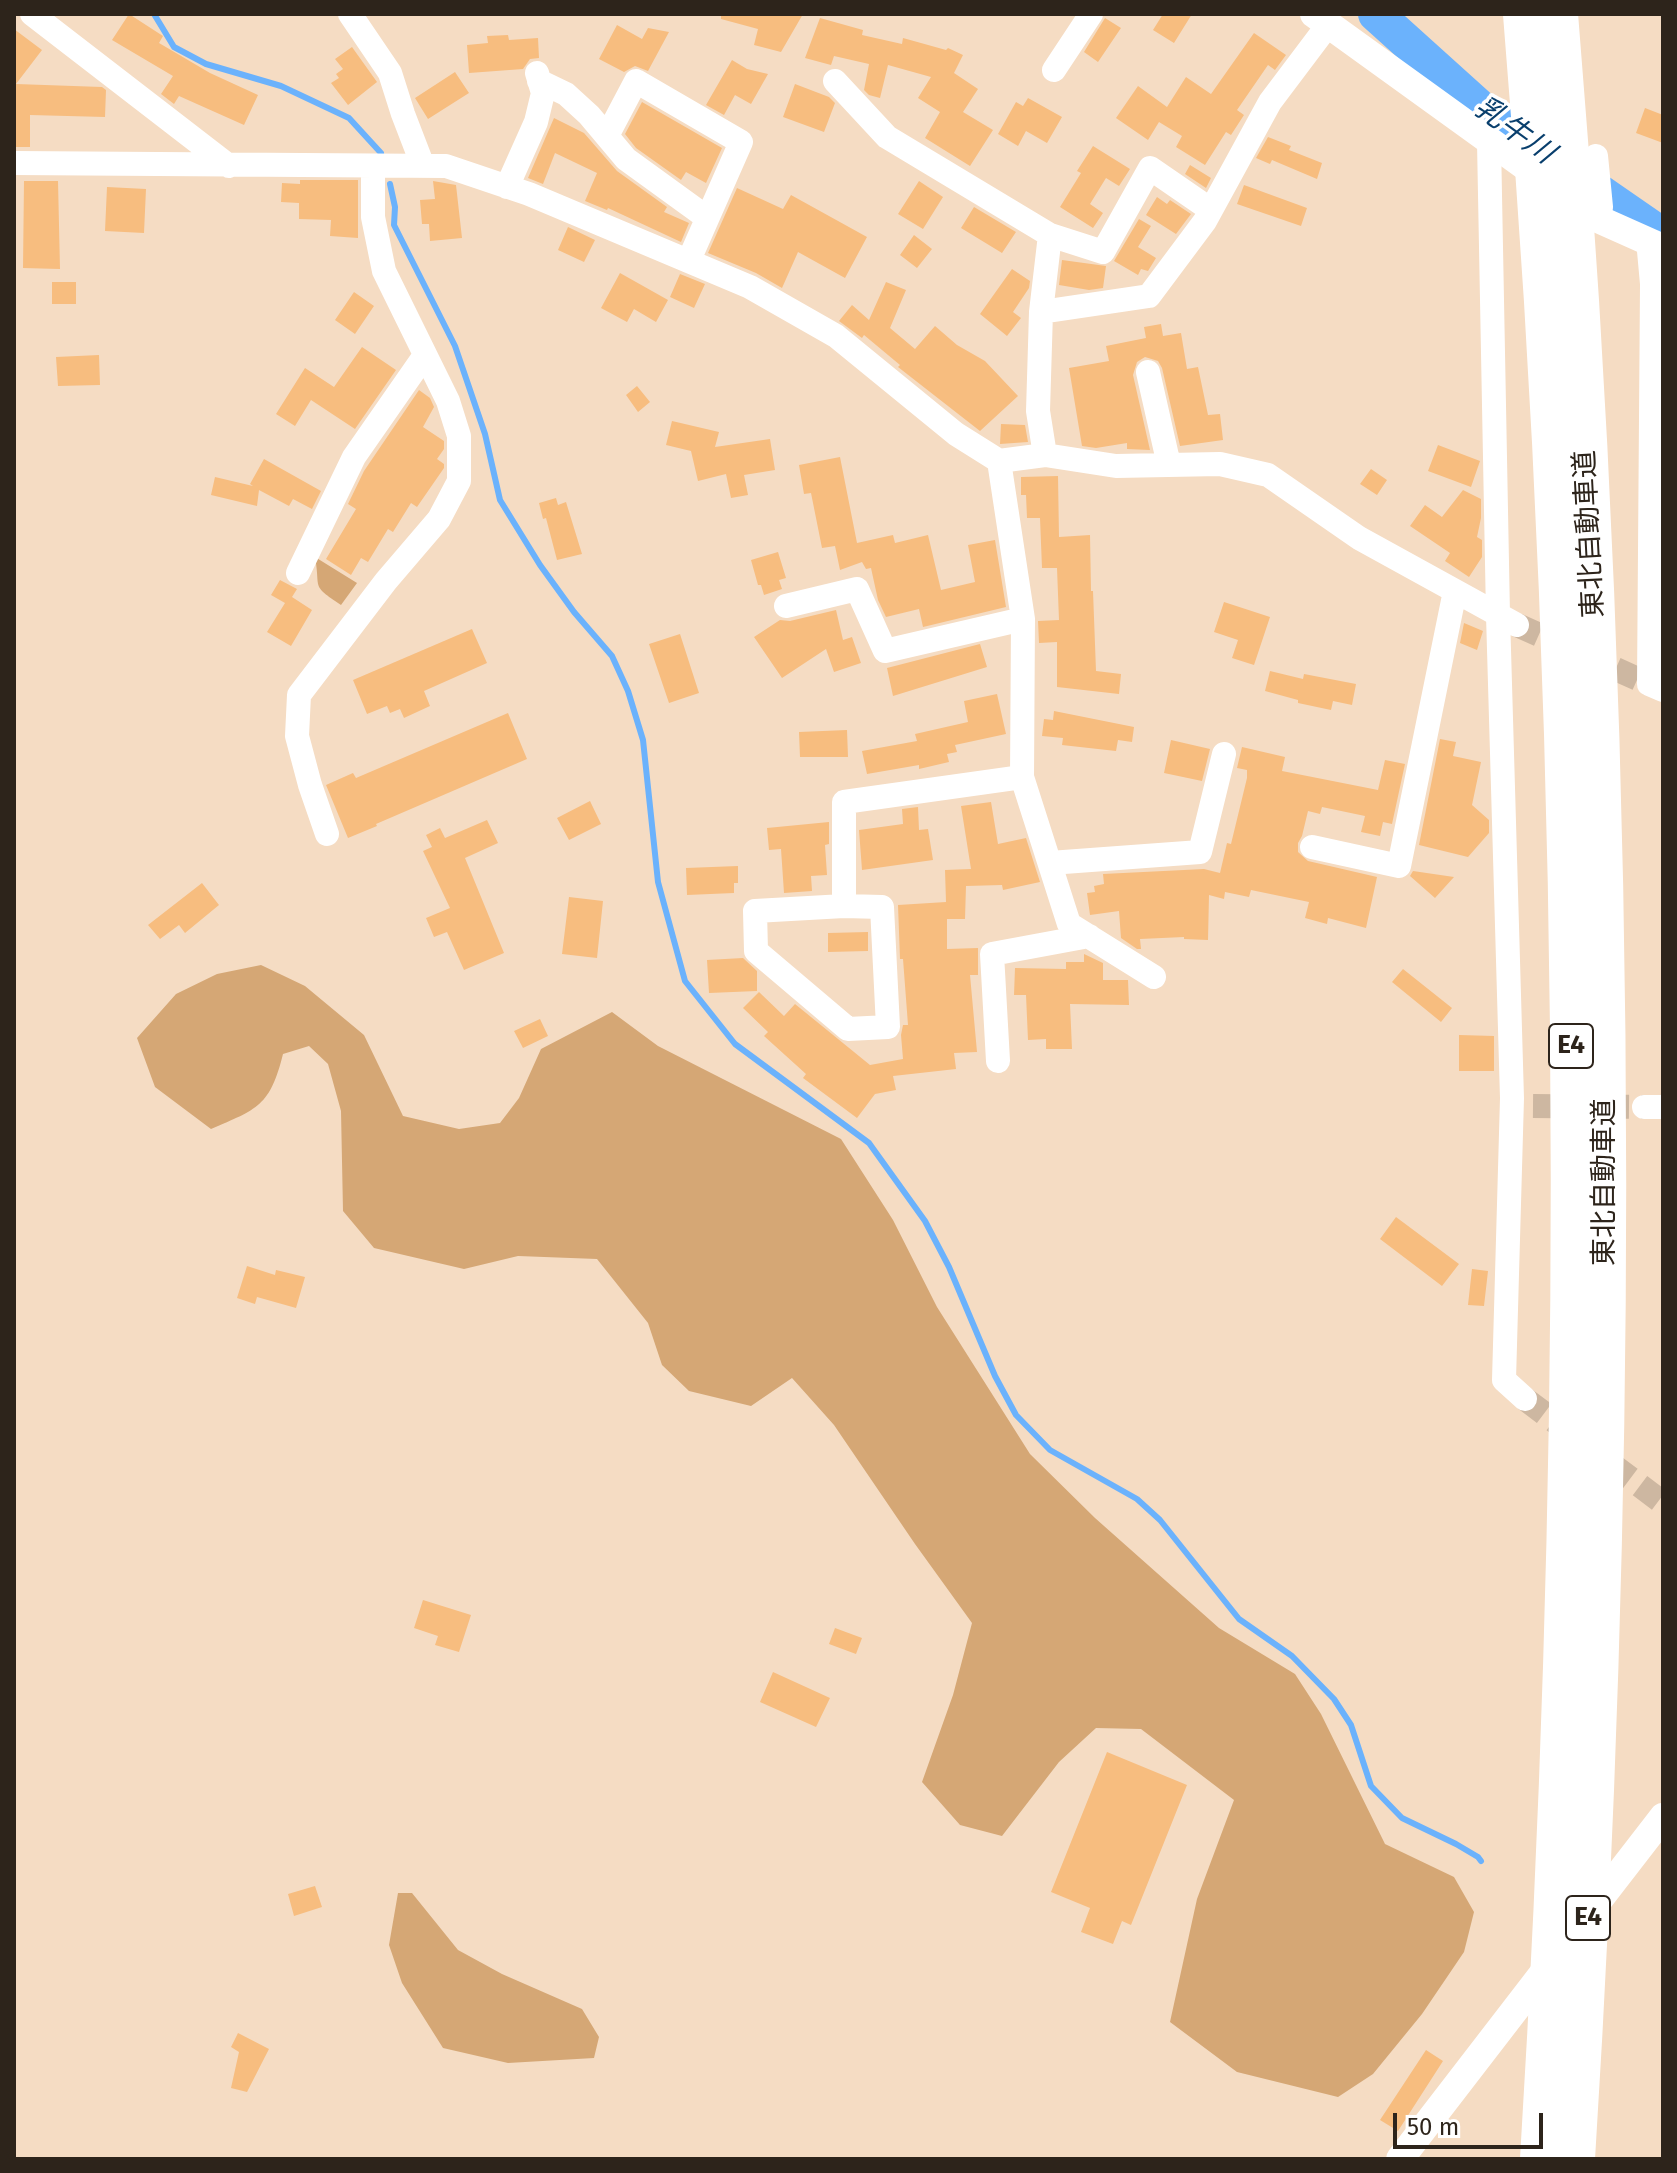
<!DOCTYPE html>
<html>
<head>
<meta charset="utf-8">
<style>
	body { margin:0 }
	#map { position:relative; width:1677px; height:2173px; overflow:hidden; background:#f5dcc3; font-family:"Fira Sans",sans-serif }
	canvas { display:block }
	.frame { position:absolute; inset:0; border:16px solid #2d241b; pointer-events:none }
	.scale { position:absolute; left:1393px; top:2113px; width:150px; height:36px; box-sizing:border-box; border:4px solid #2d241b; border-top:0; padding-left:10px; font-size:24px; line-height:28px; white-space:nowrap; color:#2d241b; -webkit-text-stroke:6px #fff; paint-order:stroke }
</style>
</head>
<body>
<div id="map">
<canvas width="1677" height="2173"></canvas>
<div class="frame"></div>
<div class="scale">50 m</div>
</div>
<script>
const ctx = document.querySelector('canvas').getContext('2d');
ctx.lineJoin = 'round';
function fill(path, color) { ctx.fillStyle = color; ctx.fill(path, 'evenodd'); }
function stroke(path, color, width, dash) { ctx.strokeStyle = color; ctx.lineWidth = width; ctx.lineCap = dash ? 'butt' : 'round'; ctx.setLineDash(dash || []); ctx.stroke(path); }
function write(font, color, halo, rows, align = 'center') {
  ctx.font = font + ' "Fira Sans","Noto Sans JP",sans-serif'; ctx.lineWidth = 7; ctx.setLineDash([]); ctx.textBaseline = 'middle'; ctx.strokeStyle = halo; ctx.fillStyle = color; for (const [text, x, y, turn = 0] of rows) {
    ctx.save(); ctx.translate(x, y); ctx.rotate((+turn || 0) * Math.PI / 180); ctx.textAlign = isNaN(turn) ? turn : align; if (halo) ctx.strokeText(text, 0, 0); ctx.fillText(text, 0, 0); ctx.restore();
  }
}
const green = new Path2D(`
	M315 557 357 583 341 605C310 584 321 590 315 557Z
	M261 965 305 986 364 1035 403 1116 459 1129 500 1123 519 1098 541 1049 612 1012 658 1046 841 1139 893 1220 937 1307 1030 1454 1095 1518 1219 1628 1295 1674 1321 1714 1385 1844 1454 1877 1474 1912 1464 1952 1422 2014 1373 2074 1338 2097 1237 2072 1170 2022 1197 1899 1234 1800 1141 1729 1096 1728 1059 1762 1002 1836 960 1825 922 1782 953 1695 972 1623 915 1544 834 1425 792 1378 751 1406 689 1391 662 1365 648 1323 597 1259 518 1256 464 1269 374 1248 343 1211 341 1111 328 1064 309 1046 283 1054C270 1106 258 1109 211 1129L155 1087 137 1038 176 994 217 974Z
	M398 1893H412L458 1950 502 1974 582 2009 599 2037 594 2058 508 2063 443 2048 402 1983 389 1945Z`);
const stream = new Path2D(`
	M154 14 174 47 206 64 281 86 349 118 381 153
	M390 184 395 207 394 225 455 346 485 434 500 500 540 565 574 612 612 656 628 691 643 740 658 882 685 981 735 1044 869 1143 925 1221 949 1267 995 1376 1016 1415 1050 1450 1137 1499 1160 1520 1239 1619 1292 1656 1334 1699 1351 1725 1371 1786 1402 1818 1456 1844 1478 1857 1481 1861`);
const river = new Path2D(`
	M1376 14 1488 115 1663 236`);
const building = new Path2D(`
	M129 14 163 36 159 43 210 73 258 95 244 125 179 96 174 104 161 94 173 76 112 40Z
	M721 14H803L781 52 754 45 758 29 721 19Z
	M1163 14H1192L1174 43 1153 30Z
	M820 18 863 30 862 35 902 44 903 38 946 50 948 48 963 55 954 73 978 89 963 112 993 130 970 166 925 138 940 112 918 98 931 77 888 65 880 98 869 95 864 90 869 64 834 56 831 65 805 58Z
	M1105 18 1121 28 1098 62 1084 52Z
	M617 25 642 39 648 28 669 32 648 71 635 66 624 72 599 59Z
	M14 29 42 50 16 84 102 87 106 90 105 117 30 115V147H14Z
	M1254 33 1286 55 1275 70 1268 65 1237 110 1244 115 1231 135 1226 132 1205 165 1176 147 1182 136 1159 122 1148 140 1116 118 1138 86 1167 107 1186 77 1211 94Z
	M508 35 509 40 538 38 539 58 530 59 523 69 469 73 467 45 488 43 487 36Z
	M352 47 377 82 348 105 331 83 339 78 336 74 343 69 335 59Z
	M732 60 747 69 768 74 751 104 735 95 724 115 706 105Z
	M455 72 469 93 428 119 415 98Z
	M795 84 829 97 835 103 824 132 783 117Z
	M1028 98 1062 117 1047 143 1026 131 1018 146 998 134 1016 102 1023 106Z
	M642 102 722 148 706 183 686 172 681 180 636 148 625 134Z
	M1645 108 1663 115V143L1636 133Z
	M554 118 584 133 617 171 667 207 664 212 689 223 681 242 608 208 607 210 585 201 597 173 555 153 543 184 528 178Z
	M1268 137 1291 146 1289 150 1322 163 1317 179 1272 160 1270 164 1256 158Z
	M1093 146 1130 169 1119 186 1106 178 1090 204 1103 213 1093 228 1060 207 1081 173 1077 171Z
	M1190 165 1211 178 1206 188 1185 174Z
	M300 180H358V238L330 236 331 220 299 219V203L281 202 282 183 300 184Z
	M24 181H58L60 269 23 268Z
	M433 181 456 185 462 238 430 241 429 224H422L420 200 435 199Z
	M919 181 943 197 923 229 898 214Z
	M1244 185 1307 208 1301 226 1237 204Z
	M107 187 146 189 144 233 105 231Z
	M737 188 783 209 791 195 867 237 845 278 798 252 782 288 756 273 708 253Z
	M1157 197 1167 204 1170 200 1191 214 1176 234 1146 215Z
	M974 207 1016 232 1002 253 961 228Z
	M1139 219 1151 226 1138 247 1156 258 1148 271 1141 269 1138 275 1114 261Z
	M568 227 595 240 584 262 558 250Z
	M914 235 932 249 917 268 900 255Z
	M1062 260 1106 266 1103 288 1089 290 1059 285Z
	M1012 269 1030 281 1029 288 1013 312 1021 318 1007 336 980 314Z
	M620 273 668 300 656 322 634 309 627 322 601 308Z
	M680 274 705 284 694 308 670 297Z
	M52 282H76V304H52Z
	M886 282 906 290 890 328 915 349 935 326 957 345 985 361 1018 396 980 431 898 367 900 365 864 335 862 338 839 321 852 305 869 320Z
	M354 292 374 306 355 334 335 320Z
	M1161 324 1163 336 1181 333 1187 369 1198 367 1208 415 1220 414 1223 440 1180 446 1162 368 1158 361 1145 357 1137 362 1133 375 1150 450 1127 449V443L1096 448 1082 446 1069 368 1109 361 1106 346 1146 338 1144 327Z
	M362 347 396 370 355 429 311 400 295 426 276 414 305 368 334 387Z
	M99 355 100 385 58 386 56 357Z
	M637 386 650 402 638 412 626 395Z
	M419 390 430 398 434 407 423 427 444 441V449L437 459 444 464V468L417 507 411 503 393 532 388 529 368 562 361 558 351 575 326 559 356 509 348 504 364 471Z
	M672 421 719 432 715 447 770 439 775 470 744 475 748 495 731 498 726 474 698 481 691 451 666 445Z
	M1001 424 1025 425 1028 442 1000 444Z
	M1438 445 1480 461 1471 487 1428 471Z
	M840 457 857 543 893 535 895 543 928 535 941 590 975 582 968 545 995 540 1006 607 923 627 919 609 886 617 878 600 871 568 866 569 862 562 840 570 835 546 822 548 811 493 804 494 799 465Z
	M264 459 321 491 312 509 293 499 289 506 259 490 257 506 211 495 215 477 253 486 250 484Z
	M1371 469 1387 480 1377 495 1360 484Z
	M1058 476 1059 537 1090 535 1091 591H1093L1096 671 1121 674 1119 694 1057 687V642L1039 643 1038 621 1059 620 1057 568H1042L1040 518H1027L1026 495H1021V477Z
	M1463 490 1481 499V518L1477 537 1482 540V557L1469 577 1445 561 1450 553 1410 526 1425 505 1442 517Z
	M556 498 558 505 566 502 582 554 557 560 546 518 543 519 539 503Z
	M778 552 786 578 779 580 782 589 764 595 761 585H758L751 560Z
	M280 580 297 589 292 597 312 610 291 646 267 632 285 603 271 595Z
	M1224 602 1270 617 1254 665 1232 658 1238 640 1214 632Z
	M836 610 843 640 852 637 861 663 834 672 826 649 782 678 754 637 780 620 790 621Z
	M1464 623 1483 631 1477 650 1460 643Z
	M472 629 487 663 424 691 430 706 404 718 400 709 390 713 387 706 367 714 353 680Z
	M680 634 699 693 669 703 649 644Z
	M980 644 987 667 893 696 887 668Z
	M1270 671 1303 679 1304 674 1356 684 1352 705 1333 701 1331 710 1298 703V700L1265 691Z
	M997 694 1006 734 955 745 957 752 947 754 949 762 919 769V765L867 774 862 751 917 741 915 734 968 722 964 701Z
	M1054 711 1134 727 1132 742 1118 740 1116 751 1062 745 1063 738 1042 736 1044 719 1053 720Z
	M508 713 527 759 376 824 377 826 348 838 326 785 353 773 356 778Z
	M847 730 848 757H800L799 732Z
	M1440 739 1456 742 1453 756 1481 762 1472 805 1489 820V833L1468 857 1419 845Z
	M1171 740 1210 749 1202 781 1164 773Z
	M1242 747 1285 757 1282 771 1378 790 1385 760 1405 764 1392 824 1383 822 1380 836 1361 832 1365 816 1322 807 1320 814 1308 811 1302 836 1298 843V852L1308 861 1377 877 1366 928 1328 918 1327 924 1305 918 1309 902 1251 890 1249 897 1225 892 1224 899 1209 895 1208 940 1184 939V937L1140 939 1141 949H1137L1121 938 1119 911 1090 915 1087 893 1095 892 1094 886 1104 884 1103 874 1204 869 1220 873 1227 843 1231 844 1247 778V770L1237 768Z
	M590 801 601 824 569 840 557 818Z
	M991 802 998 844 1026 838 1040 882 1003 890 1002 885 966 886 965 919H947V949L978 948V975H970L977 1052 954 1053 956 1069 893 1076 896 1090 875 1094 857 1118 803 1078 806 1074 764 1036 768 1032 743 1008 759 992 784 1016 795 1004 870 1065 903 1059 901 1035 903 1025H908L903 959H900L898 905 946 902 945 870 971 869 961 806Z
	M918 807 919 830 928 829 933 860 862 870 859 830 903 824 902 809Z
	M487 820 498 843 465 858 504 953 464 970 447 932 434 937 426 918 450 908 423 851 432 847 426 835 440 828 445 838Z
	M829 822V844L825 845 827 875 811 876 812 891 784 893 781 849 769 850 767 828Z
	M738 866V883H734V893L687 895 686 868Z
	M1413 871 1454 877 1435 898 1410 876Z
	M202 883 219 905 185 933 179 925 160 939 148 925Z
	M569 897 603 901 597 958 562 954Z
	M868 932V951L828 952V933Z
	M1084 954 1103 963V980H1128L1129 1005 1070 1004 1072 1049H1046V1039L1028 1040 1026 995H1014L1015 968 1066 969V962H1084Z
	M743 958 757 971V991L709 993 707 960Z
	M1403 969 1452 1008 1441 1022 1392 982Z
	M540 1019 548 1036 523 1048 514 1031Z
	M1459 1035 1494 1036V1071H1459Z
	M1396 1217 1459 1264 1442 1286 1380 1239Z
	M247 1266 275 1275 276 1270 305 1277 296 1308 257 1297 255 1304 237 1298Z
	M1472 1269 1488 1271 1484 1306 1468 1305Z
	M423 1600 471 1615 459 1652 435 1645 438 1636 414 1628Z
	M835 1628 862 1638 856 1654 829 1644Z
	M773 1672 830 1698 816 1727 760 1702Z
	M1107 1752 1187 1785 1131 1925 1122 1921 1113 1944 1081 1932 1090 1908 1051 1892Z
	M315 1886 322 1907 294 1916 288 1894Z
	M238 2033 269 2049 247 2092 231 2088 239 2052 231 2047Z
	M1426 2050 1443 2061 1398 2131 1380 2120Z`);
const minorTunnel = new Path2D(`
	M1517 625 1649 684
	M1533 1106 1644 1107
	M1525 1399 1663 1503`);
const minor = new Path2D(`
	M32 14 229 166
	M350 14 390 73 403 114 423 166
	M1054 70 1091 14
	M539 81 566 94 589 115 626 159 706 217
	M835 81 887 137 1050 235 1041 312 1038 411 1045 455
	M607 136 636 81 741 142 689 260
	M1489 142 1498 615 1512 1098 1504 1380 1525 1399
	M1596 156 1601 207 1598 219
	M14 163 446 166 529 194 750 287 836 336 956 434 999 461 1045 455 1116 466 1220 464 1268 475 1359 538 1517 625
	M507 187 536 122 543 93 537 73
	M1050 235 1103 252 1150 168 1211 210
	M1648 240 1652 284 1649 684 1663 690
	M1041 312 1149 296 1205 221 1270 102 1328 25
	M1148 372 1169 465
	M999 461 1023 619 1022 777 1069 924 1154 977
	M298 573 354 457 425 355
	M786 606 857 589 885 651 1023 619
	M327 834 310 785 297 736 299 695 386 581 439 519 459 481V436L448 401 384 271 373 217V166
	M1312 847 1399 866 1455 591
	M1050 863 1200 852 1224 754
	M844 906 755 911 756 951 848 1029 888 1027 882 907 844 906V802L1022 777
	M998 1061 992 954 1089 936
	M1644 1107H1663`);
const tertiary = new Path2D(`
	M1314 14 1598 219 1663 248
	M1588 1914 1663 1817
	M1400 2159 1551 1963`);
const motorway = new Path2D(`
	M1524 14C1584 727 1585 1445 1541 2159
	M1557 14C1617 727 1619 1445 1574 2159`);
const shields = [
	[1571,1046,44],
	[1588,1918,44]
];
const shieldNames = [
	["E4",1571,1046],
	["E4",1588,1918]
];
const streetNames = [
	["東北自動車道",1590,534,-93],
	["東北自動車道",1605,1182,-90]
];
const waterNames = [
	["乳牛川",1514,131,36]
];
fill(green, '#d5a775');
stroke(stream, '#6bb2fc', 6);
stroke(river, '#6bb2fc', 36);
fill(building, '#f7bd7f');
stroke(minorTunnel, '#cdb7a1', 24, [24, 12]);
stroke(minor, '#fff', 24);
stroke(tertiary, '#fff', 28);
stroke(motorway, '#fff', 42);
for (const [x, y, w] of shields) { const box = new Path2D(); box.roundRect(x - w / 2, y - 22, w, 44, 6); ctx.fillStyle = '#fff'; ctx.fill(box); stroke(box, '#2d241b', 2); }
write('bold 26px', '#2d241b', null, shieldNames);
write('28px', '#2d241b', '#fff', streetNames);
write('italic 30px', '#093f6d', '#fff', waterNames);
</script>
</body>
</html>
